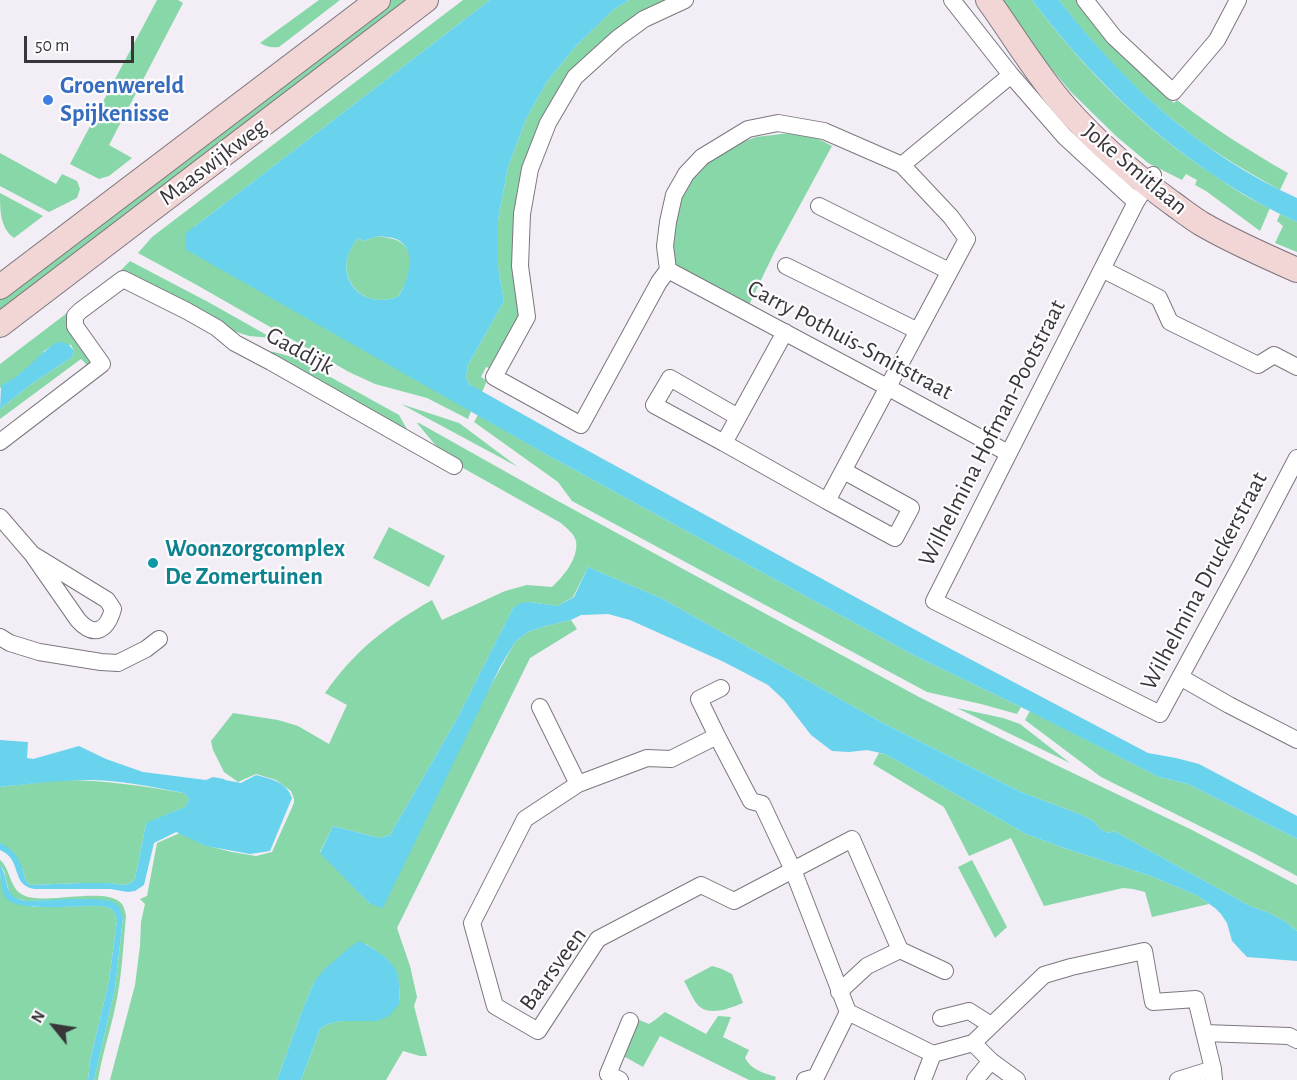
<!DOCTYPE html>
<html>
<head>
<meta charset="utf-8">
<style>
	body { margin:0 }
	#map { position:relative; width:1297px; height:1080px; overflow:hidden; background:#f3edf6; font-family:"Alegreya Sans",sans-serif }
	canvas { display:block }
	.north { position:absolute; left:24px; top:996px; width:60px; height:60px; -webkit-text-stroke:4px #fdfcfe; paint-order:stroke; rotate:300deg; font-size:16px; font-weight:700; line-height:24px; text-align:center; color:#39363a }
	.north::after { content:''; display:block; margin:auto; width:21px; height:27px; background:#39363a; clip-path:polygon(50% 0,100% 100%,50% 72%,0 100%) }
	.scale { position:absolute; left:24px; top:36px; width:110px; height:27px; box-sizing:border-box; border:3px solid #39363a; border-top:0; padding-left:8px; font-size:18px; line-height:21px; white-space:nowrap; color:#39363a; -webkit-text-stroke:4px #fdfcfe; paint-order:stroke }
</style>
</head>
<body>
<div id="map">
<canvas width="1297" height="1080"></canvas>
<div class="north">N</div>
<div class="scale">50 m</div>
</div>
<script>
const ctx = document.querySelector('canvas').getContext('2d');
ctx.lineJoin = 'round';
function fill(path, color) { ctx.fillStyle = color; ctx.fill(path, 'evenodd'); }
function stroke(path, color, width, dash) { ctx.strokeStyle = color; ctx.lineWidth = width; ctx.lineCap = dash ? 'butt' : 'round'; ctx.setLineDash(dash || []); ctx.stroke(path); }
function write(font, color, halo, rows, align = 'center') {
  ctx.font = font + ' "Alegreya Sans",sans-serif'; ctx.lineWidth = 4.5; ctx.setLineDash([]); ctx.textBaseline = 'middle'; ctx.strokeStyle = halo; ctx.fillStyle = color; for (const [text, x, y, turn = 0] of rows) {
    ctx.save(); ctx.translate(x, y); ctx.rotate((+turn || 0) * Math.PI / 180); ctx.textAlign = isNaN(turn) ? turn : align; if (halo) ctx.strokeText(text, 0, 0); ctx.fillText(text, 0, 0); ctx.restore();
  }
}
const green = new Path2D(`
	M157 0H178L183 3 109 145 132 158 109 176 99 179 70 164Z
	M319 0H340L279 47C271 48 267 47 260 43Z
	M391 0H413L0 315V298Z
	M463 0H490L194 227 471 411 468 419 427 398 375 384 349 372 195 284 138 253 152 237Z
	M629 0H670L584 63 525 172 521 309 515 323 489 368 486 367 481 377 486 380V383L482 392 469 384 466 377 468 365 504 301 498 266V220L508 167 526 119 546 83 576 46 613 10Z
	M997 0H1032C1083 68 1143 129 1215 176 1233 188 1250 200 1270 208L1260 231 1206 191 1195 185 1197 180 1186 174 1182 180 1148 163 1116 136 1071 92 1038 53Z
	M1059 0H1077L1154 86 1174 103 1177 100C1212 127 1249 151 1288 173L1280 190C1248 172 1216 154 1187 131 1138 93 1096 49 1059 0Z
	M790 133 815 137 832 146 774 253 749 305 673 264V222L684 191 698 172 710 160 727 148 756 137Z
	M0 153 56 184 62 174 77 181 80 189 77 198 49 212 0 186Z
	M0 193 43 216 14 238C0 228 0 210 0 193Z
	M1280 214 1297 222V252L1275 243 1283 226 1277 221Z
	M378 236C387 238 397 238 404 245 406 247 410 253 410 257 412 266 404 291 398 296 396 298 391 299 389 299 371 303 354 294 348 276 343 261 349 249 358 238L363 241Z
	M130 261 210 303 272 338 249 336 227 329 128 278 121 270Z
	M67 313 68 314 66 322 91 359 90 364 88 366 81 359 0 419V409L30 385 72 357 74 351 71 345 52 346 44 351 42 355 19 375 10 382 6 383 0 388V364Z
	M246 349 274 352 296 358 399 415 413 440Z
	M401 404 459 423 518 467Z
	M478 415 549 456 917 657 1021 707 1017 714 981 704 927 692 572 501 558 482 474 422Z
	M417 423H419L556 500 919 697 1054 764 1192 830 1297 885V931L1286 922 1267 912 1252 907 1114 831 1109 833C1104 831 1097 828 1095 822L1082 815 1021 792 881 722 663 599 588 567 573 597 557 606 530 602 513 608 458 717 390 835 379 838 333 826 320 852 370 904 515 642 528 632 546 626 571 620 577 629 530 658 397 928 410 966 417 997 414 1006 427 1056H420L403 1051 386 1080H301L320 1029 328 1024 340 1021H377L400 1003C399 993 400 979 395 970 389 958 376 951 366 944L314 982 302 1011 277 1080H110L135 985 140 946 141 922 145 904 140 899 147 896 157 843 180 833 204 845 232 852 256 856 272 852 294 803V799L291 791 276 780 256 774 238 782 224 772 213 750 211 741 233 713 278 720 298 726 329 744 347 705 325 693C356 649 387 626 432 600L442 620 505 591 527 585 552 587C563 577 579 558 576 541 574 533 566 528 561 523L447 459Z
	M389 527 445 556 429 587 373 558Z
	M957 708 1003 718 1020 724 1070 763Z
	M1030 711 1159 777 1188 784 1297 839V876L1252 852 1101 777 1025 720Z
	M879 753 885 754 1026 834 1064 848 1151 876 1198 896 1209 904 1152 917 1145 892 1133 889 1123 888 1044 906 1011 838 969 856 944 807 873 764Z
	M62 780C104 780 143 786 184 793L189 799 185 807 151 821 146 824 135 879 131 883 124 885 110 883H81L30 885C25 880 25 877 23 871 19 861 9 848 0 843V787Z
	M0 860C11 869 9 888 23 895 45 906 104 886 121 903 124 906 125 911 126 916 123 947 122 977 115 1008 110 1032 102 1055 98 1080H94L115 988 123 918 110 901 92 900 26 901 12 897 9 892 4 871 0 865Z
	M972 860 1007 927 995 938 958 867Z
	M0 875 5 896 33 907 101 906C111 908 114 909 117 920L109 981 90 1061 88 1080H0Z
	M712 966 722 969 732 974 743 1003C730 1008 712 1016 700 1007 694 1003 688 987 684 981Z
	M665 1012 706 1034 718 1016 731 1017 723 1037 749 1050 745 1058C751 1070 764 1073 776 1077L775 1080H749L660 1036 643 1067 618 1053 637 1019 649 1024 655 1020Z`);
const water = new Path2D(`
	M490 0H629L613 10 576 46 546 83 526 119 508 167 498 220V266L504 301 468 365 466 377 469 384 572 442 932 639 1148 753 1176 758 1199 764 1297 816V839L1188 784 1159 777 1021 707 917 657 549 456 185 249V234L194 227ZM378 236C384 237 391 237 396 239 413 246 411 266 406 280 404 285 402 293 398 296 396 298 391 299 389 299 371 303 354 294 348 277 343 262 349 249 358 238L363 241Z
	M1032 0H1059C1122 82 1201 155 1297 198V222C1190 173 1102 93 1032 0Z
	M57 342C66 342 69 344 74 351L72 357 30 385 0 409 1 386C6 382 12 380 17 376 31 365 42 352 57 342Z
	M588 567 663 599 881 722 1021 792 1082 815 1095 822C1097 828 1104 831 1109 833L1114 831 1252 907 1267 912 1286 922 1297 931V961L1247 957 1232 941 1227 923 1221 914 1215 908 1198 896 1151 876 1064 848 1026 834 885 754 867 750 849 752 832 751 811 735 784 700 768 685 724 662 630 620 608 614 581 615 571 620 546 626 528 632 515 642 500 667 383 908 370 904 320 853 333 826 379 838 390 835 458 717 513 608 521 603 530 602 557 606 574 597Z
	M0 740 28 742 27 758 33 759 79 746 106 759 143 772 206 780 213 777 224 779 225 780 241 783 256 775C271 779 287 782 292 798L270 851 250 854 206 846 176 832 154 843 144 885 135 891 128 892 110 889H35C10 886 23 859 0 850V843C13 849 19 857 23 871 25 877 25 880 30 885L81 883H110L124 885 131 883 135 879 146 824 150 821 185 807 189 799 184 793C153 787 120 780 88 780 58 780 29 784 0 787Z
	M0 865C11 882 1 896 26 901 43 901 101 896 113 902 120 905 121 912 123 918L115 988 94 1080H88L90 1061 109 981 117 920C114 909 111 908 101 906 81 905 21 912 8 900 0 893 0 875 0 865Z
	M359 941C370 946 390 958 396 970 400 979 399 993 400 1003L389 1016 377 1021H340L328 1024 320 1029 301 1080H277L302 1011 314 982 326 968 349 948Z`);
const street = new Path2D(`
	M952 0 1011 75 1065 137 1136 202
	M1085 0 1114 37 1173 92 1217 40 1238 0
	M902 165 1011 75
	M1153 175 1136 202 934 601 1160 714 1242 563 1297 458
	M819 206 949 271
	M786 266 918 331
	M1102 269 1159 298 1170 322 1258 365 1274 355 1297 367
	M668 270 665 246 668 222 674 195 686 174 702 157 748 129 778 123 824 131 902 165 951 217 967 239 827 501 724 443 785 332
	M668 270 659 282 581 425 494 377 527 317 520 266 522 214 530 169 548 123 575 77 618 38 644 19 685 0
	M668 270 889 388 1008 453
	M0 442 102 364 75 326V316L80 311 123 279 187 311 217 328 235 343 271 362 454 466
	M724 443 654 405 670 378 738 417
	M827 501 895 538 911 508 844 471
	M0 517 32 554 78 620C94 638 107 631 113 609L107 600 32 554
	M0 637 10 643 39 652 101 662 118 663 146 649 159 639
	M1180 677 1229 705 1297 740
	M540 707 578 784 647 758 671 759 717 736 751 801 762 804 793 870 848 1012 933 1054
	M717 736 699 699 721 688
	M578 784 525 819 472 923 495 1006 538 1031 598 939 701 885 734 901 852 839 900 950 867 966 839 992
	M900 950 945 971
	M941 1018 969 1011 991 1025
	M1204 1033 1289 1036 1297 1040
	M973 1043 991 1061 1017 1080
	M933 1054 973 1043 1044 975 1071 967 1144 951 1153 1002 1196 999 1213 1069 1214 1080
	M620 1080 608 1074 630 1021
	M805 1080 816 1077 848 1012
	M923 1080 933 1054
	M975 1080 991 1061
	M1178 1080 1213 1069`);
const secondary = new Path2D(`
	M988 0C1014 36 1037 75 1066 108 1097 143 1134 175 1172 203 1182 210 1192 218 1202 224 1233 242 1265 256 1297 270
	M0 287 378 0
	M0 325 426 0`);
const markers = [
	[48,100,6,"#3f7fe0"],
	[153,563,6,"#0f9aa8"]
];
const shopNames = [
	["Groenwereld",60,86],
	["Spijkenisse",60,114]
];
const streetNames = [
	["Maaswijkweg",213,162,-37],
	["Joke Smitlaan",1135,169,40],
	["Carry Pothuis-Smitstraat",850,340,28],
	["Gaddijk",300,351,29],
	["Wilhelmina Hofman-Pootstraat",992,433,-63],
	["Wilhelmina Druckerstraat",1204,581,-62],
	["Baarsveen",553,969,-54]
];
const cultureNames = [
	["Woonzorgcomplex",165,549],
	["De Zomertuinen",165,577]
];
fill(green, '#87d7a9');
fill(water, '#69d2ec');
stroke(street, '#7c777f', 18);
stroke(secondary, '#7c777f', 26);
stroke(street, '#fff', 16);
stroke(secondary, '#f2d6d5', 24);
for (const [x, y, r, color] of markers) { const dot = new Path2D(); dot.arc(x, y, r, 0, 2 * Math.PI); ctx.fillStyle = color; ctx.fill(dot); stroke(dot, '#fdfcfe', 2); }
write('bold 24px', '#366cbe', '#fdfcfe', shopNames, 'left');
write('24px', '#39363a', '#fdfcfe', streetNames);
write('bold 24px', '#0d838f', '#fdfcfe', cultureNames, 'left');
</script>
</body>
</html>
